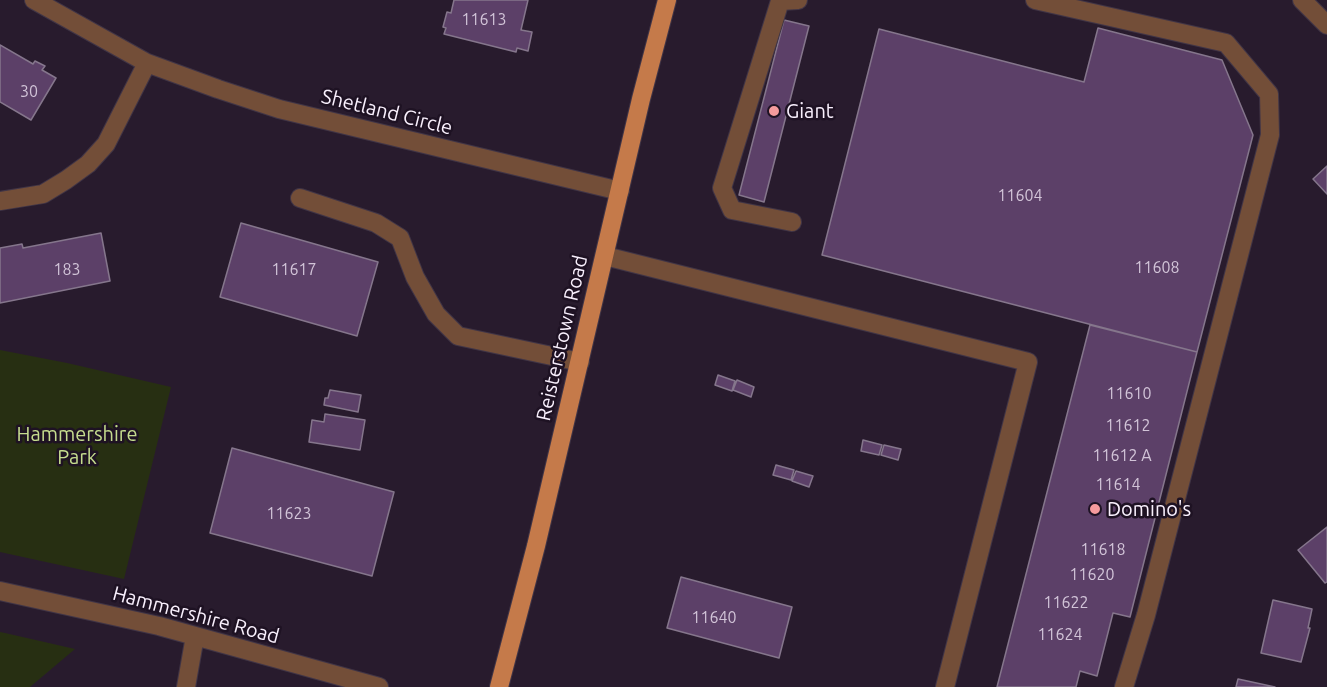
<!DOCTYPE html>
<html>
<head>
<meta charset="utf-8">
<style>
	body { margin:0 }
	canvas { display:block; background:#281b2d }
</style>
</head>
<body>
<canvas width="1327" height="687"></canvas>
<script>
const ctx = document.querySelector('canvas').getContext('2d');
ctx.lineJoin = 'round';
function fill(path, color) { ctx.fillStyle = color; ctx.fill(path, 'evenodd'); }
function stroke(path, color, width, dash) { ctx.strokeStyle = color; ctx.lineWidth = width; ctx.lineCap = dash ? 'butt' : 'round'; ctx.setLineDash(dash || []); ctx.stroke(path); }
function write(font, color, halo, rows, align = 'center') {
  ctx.font = font + ' Ubuntu,sans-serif'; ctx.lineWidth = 5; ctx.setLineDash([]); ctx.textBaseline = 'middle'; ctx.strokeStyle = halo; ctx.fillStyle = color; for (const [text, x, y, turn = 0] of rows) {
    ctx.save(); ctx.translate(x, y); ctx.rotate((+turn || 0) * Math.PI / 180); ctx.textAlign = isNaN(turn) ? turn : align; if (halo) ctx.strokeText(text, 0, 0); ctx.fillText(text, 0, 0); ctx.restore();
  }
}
const green = new Path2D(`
	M0 350 67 363 171 387 124 579 0 552Z
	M0 632 5 633 75 649 30 687H0Z`);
const building = new Path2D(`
	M454 0H528L521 30 532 32 528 51 517 48 516 52 444 34 446 28 443 27 447 12 451 13Z
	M784 20 809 26 764 202 739 195Z
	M1098 28 1222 60 1253 135 1197 352 822 255 879 29 1084 82Z
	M0 45 33 64 35 61 45 66 42 70 56 78 31 120 0 102Z
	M1327 166V194L1313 179Z
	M241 223 378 262 357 336 220 297Z
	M101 233 110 281 0 303V248L22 244 23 248Z
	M1090 325 1197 352 1130 617 1113 613 1097 676 1080 671 1076 687H997Z
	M718 375 735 381 732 391 715 385Z
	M737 380 754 387 751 397 733 390Z
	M330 390 361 395 358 412 324 405 325 398H328Z
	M325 414 365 420 360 450 309 442 312 420 324 422Z
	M863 440 882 445 879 455 861 451Z
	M884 445 901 449 898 460 881 455Z
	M232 448 394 492 372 576 210 533Z
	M776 465 794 470 791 480 773 475Z
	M796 471 813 476 809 487 792 481Z
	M1327 527V582L1325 583 1298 550Z
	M681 577 792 607 779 658 667 628Z
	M1273 600 1312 609 1308 628H1310L1301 662 1261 653Z
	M1238 679 1275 687H1236Z`);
const minor = new Path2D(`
	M34 0 147 63 218 89 279 109 620 191
	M1035 0 1226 43 1269 94 1270 135 1146 615 1124 687
	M1302 0 1327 25
	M300 198 376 223 400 238 415 277 436 314 458 336 580 362
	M0 201 43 194 66 180 88 164 106 144 147 63
	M792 222 732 210 722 188 780 1 798 0
	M605 256 1028 362 945 687
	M0 591 159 626 379 687
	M186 687 195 636`);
const major = new Path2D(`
	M499 687 536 546 641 99 667 0`);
const markers = [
	[774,111,6,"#f59b9d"],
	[1095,509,6,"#f59b9d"]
];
const numberNames = [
	["11613",484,20],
	["30",29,92],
	["11604",1020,196],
	["11608",1157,268],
	["183",67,270],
	["11617",294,270],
	["11610",1129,394],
	["11612",1128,426],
	["11612 A",1122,456],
	["11614",1118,485],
	["11623",289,514],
	["11618",1103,550],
	["11620",1092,575],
	["11622",1066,603],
	["11640",714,618],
	["11624",1060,635]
];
const poiNames = [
	["Giant",786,111],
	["Domino's",1107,509]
];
const streetNames = [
	["Shetland Circle",387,112,14],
	["Reisterstown Road",562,338,-77],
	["Hammershire Road",196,615,15]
];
const parkNames = [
	["Hammershire",77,434],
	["Park",77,457]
];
fill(green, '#272f12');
fill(building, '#5c4068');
stroke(building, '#85768c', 1.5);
stroke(minor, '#413546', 20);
stroke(major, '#413546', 20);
stroke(minor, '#734e38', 18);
stroke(major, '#c57a4a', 18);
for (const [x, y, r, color] of markers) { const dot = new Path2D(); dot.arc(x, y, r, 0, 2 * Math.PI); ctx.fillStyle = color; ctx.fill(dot); stroke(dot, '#1e1223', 2); }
write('16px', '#d2c4d8', null, numberNames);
write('20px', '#f9f0fd', '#1e1223', poiNames, 'left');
write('20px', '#f9f0fd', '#1e1223', streetNames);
write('20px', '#c5dc8e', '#1e1223', parkNames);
</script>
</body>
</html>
